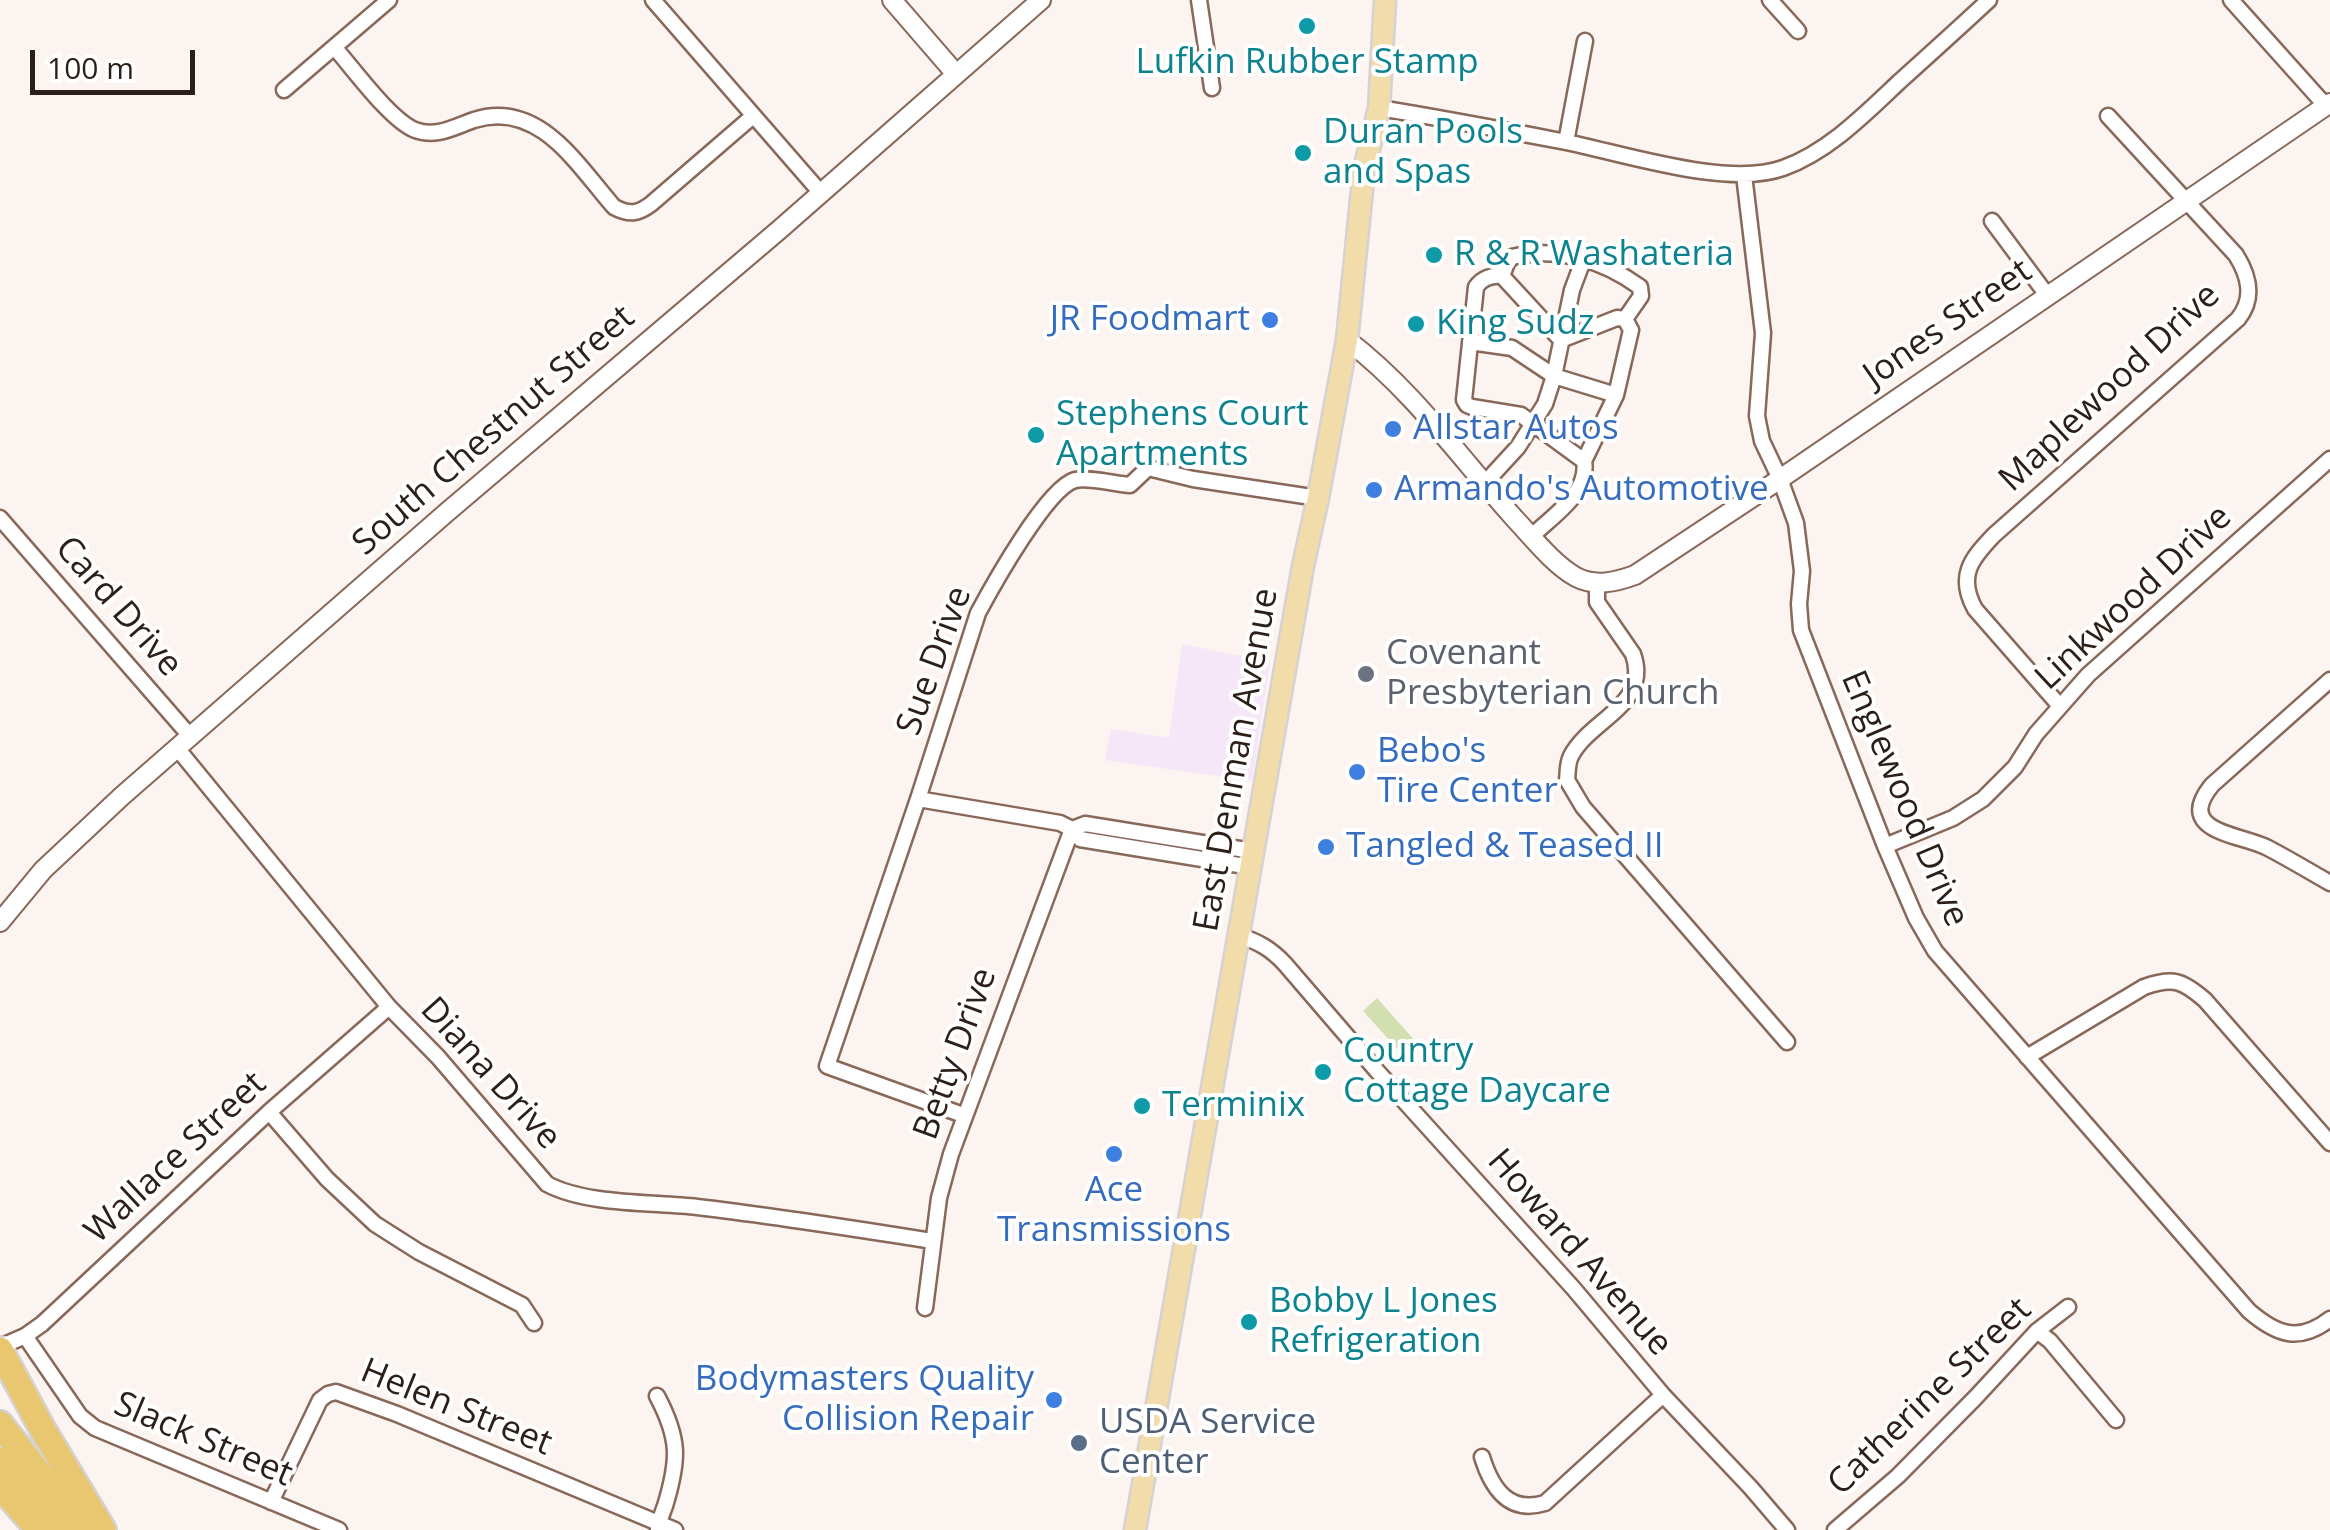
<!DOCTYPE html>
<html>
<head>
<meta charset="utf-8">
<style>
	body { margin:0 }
	#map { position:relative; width:2330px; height:1530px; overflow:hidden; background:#fbf4f0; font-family:"Open Sans",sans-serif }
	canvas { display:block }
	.scale { position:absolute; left:30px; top:50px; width:165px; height:45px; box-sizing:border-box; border:5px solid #2c1f19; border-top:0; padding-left:12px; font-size:30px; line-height:35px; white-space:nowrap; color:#2c1f19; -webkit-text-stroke:8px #fff; paint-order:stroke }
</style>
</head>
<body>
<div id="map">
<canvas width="2330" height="1530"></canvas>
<div class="scale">100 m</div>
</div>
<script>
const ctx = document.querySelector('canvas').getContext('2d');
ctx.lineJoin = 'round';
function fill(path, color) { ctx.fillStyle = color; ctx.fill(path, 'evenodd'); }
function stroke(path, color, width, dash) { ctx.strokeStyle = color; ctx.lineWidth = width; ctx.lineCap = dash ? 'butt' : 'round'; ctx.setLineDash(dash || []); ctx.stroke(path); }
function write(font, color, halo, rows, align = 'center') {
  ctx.font = font + ' "Open Sans",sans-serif'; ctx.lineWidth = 8; ctx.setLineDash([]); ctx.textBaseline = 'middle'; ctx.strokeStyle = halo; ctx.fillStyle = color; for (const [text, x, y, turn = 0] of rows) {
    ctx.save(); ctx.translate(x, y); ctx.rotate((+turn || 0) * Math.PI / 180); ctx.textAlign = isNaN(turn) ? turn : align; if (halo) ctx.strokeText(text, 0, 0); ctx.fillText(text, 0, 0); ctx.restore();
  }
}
const commercial = new Path2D(`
	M1182 644 1270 662 1252 781 1105 760 1111 729 1169 738Z`);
const green = new Path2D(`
	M1377 998 1415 1041 1402 1054 1363 1011Z`);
const street = new Path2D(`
	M653 0 821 193
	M1199 0 1212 88
	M1770 0 1798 31
	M2231 0 2326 106
	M334 47C353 68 390 120 415 130 436 138 454 127 474 120 539 99 578 166 614 207 629 215 638 214 651 204L753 116
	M284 90 389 0
	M1379 108C1441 118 1504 130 1566 142 1625 154 1728 188 1783 168 1828 152 1865 114 1899 82 1929 55 1959 28 1989 0
	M1566 142 1585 41
	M1744 175 1763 333 1757 416 1762 441 1780 479 1796 523 1802 571 1799 604 1801 630 1885 846 1916 918 1935 951 2249 1311C2277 1335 2299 1343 2330 1319
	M1992 221 2047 295
	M1502 276 1561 340
	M1470 342 1512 348 1554 376 1616 395 1584 461
	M1616 395 1631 330 1625 319
	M1484 484 1518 447 1545 404 1554 376 1572 290 1584 258
	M0 518 190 736
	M1532 536C1551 517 1590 493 1584 461L1521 415 1472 407 1467 405 1464 400 1476 287C1482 278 1492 275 1502 276L1507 263 1512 257C1556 246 1603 260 1640 287L1641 296 1625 319 1617 318 1561 340
	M1597 582V602L1633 654C1651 705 1590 719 1571 756 1567 764 1568 772 1567 780L1583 807 1787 1042
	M2330 680 2212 785C2173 833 2242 834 2268 848 2289 859 2309 871 2330 883
	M2059 705 1975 609C1957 576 1971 559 1994 535L2238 319C2255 298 2249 276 2236 255L2108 116
	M177 748 389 1007 438 1057 547 1184C586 1205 653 1202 697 1207 776 1216 855 1229 933 1241
	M918 799 1060 823 1072 829 1080 839 1251 867
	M1072 829 1085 824 1252 851
	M1885 846 1953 818 1983 799 2015 767 2036 734 2088 675 2330 459
	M1240 936C1259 942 1271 949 1285 964L1377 1071 1574 1289 1663 1395 1751 1488 1787 1530
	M2027 1057 2144 987C2173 977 2182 980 2205 1000L2330 1143
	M269 1112 327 1179 375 1224 419 1252 522 1305 534 1323
	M963 1115 827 1066 918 799 978 613C993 585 1047 488 1075 480 1088 477 1116 484 1130 485L1148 468 1193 479 1318 498
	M925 1308 939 1198 951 1154 1072 829
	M2037 1331 2050 1341 2116 1420
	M25 1336 80 1416 95 1428 339 1530
	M0 1347 25 1336 42 1324 269 1112 389 1007
	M657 1396C680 1439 679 1460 665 1506 662 1514 659 1521 658 1529
	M1482 1457C1492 1489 1509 1514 1545 1503L1663 1395
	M271 1502 320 1400 328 1394 336 1392 397 1414 675 1530
	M1835 1530 1898 1476 1976 1397 2037 1331 2068 1307`);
const secondary = new Path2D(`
	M892 0 956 74
	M1347 340C1412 389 1461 459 1515 519 1533 538 1553 564 1576 577 1595 587 1616 582 1635 575L1780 479 2330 103
	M0 922 43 870 122 796 446 513 779 230 1041 0`);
const primary = new Path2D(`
	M1135 1530 1303 566 1318 498 1347 340 1364 170 1379 108 1385 0`);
const highway = new Path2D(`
	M0 1350 43 1430 103 1530
	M0 1424 84 1530
	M6 1460 59 1530
	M0 1486 39 1530`);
const markers = [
	[1307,26,10,"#0f9aa8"],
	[1303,153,10,"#0f9aa8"],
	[1434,255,10,"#0f9aa8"],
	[1270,320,10,"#3f7fe0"],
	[1416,324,10,"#0f9aa8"],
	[1393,429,10,"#3f7fe0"],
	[1036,435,10,"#0f9aa8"],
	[1374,490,10,"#3f7fe0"],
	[1366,674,10,"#6b7280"],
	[1357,772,10,"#3f7fe0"],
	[1326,847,10,"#3f7fe0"],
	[1323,1072,10,"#0f9aa8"],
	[1142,1106,10,"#0f9aa8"],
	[1114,1154,10,"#3f7fe0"],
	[1249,1322,10,"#0f9aa8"],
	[1054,1400,10,"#3f7fe0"],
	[1079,1443,10,"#5c6f8a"]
];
const cultureNames = [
	["Lufkin Rubber Stamp",1307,63,"center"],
	["Duran Pools",1323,133],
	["and Spas",1323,173],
	["R & R Washateria",1454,255],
	["King Sudz",1436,324],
	["Stephens Court",1056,415],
	["Apartments",1056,455],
	["Country",1343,1052],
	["Cottage Daycare",1343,1092],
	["Terminix",1162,1106],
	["Bobby L Jones",1269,1302],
	["Refrigeration",1269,1342]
];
const shopNames = [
	["JR Foodmart",1250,320,"right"],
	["Allstar Autos",1413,429],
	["Armando's Automotive",1394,490],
	["Bebo's",1377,752],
	["Tire Center",1377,792],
	["Tangled & Teased II",1346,847],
	["Ace",1114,1191,"center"],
	["Transmissions",1114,1231,"center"],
	["Bodymasters Quality",1034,1380,"right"],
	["Collision Repair",1034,1420,"right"]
];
const streetNames = [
	["Jones Street",1948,324,-35],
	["Maplewood Drive",2110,388,-43],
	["South Chestnut Street",494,431,-41],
	["Linkwood Drive",2134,598,-43],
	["Card Drive",118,607,49],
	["Sue Drive",935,661,-70],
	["East Denman Avenue",1237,760,-80],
	["Englewood Drive",1904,799,67],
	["Betty Drive",956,1054,-70],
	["Diana Drive",490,1074,48],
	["Wallace Street",176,1158,-43],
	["Howard Avenue",1579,1253,49],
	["Catherine Street",1930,1397,-44],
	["Helen Street",456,1408,22],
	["Slack Street",203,1440,23]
];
const worshipNames = [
	["Covenant",1386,654],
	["Presbyterian Church",1386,694]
];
const serviceNames = [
	["USDA Service",1099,1423],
	["Center",1099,1463]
];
fill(commercial, '#f5e6f8');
fill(green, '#d1dfb1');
stroke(street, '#886859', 19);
stroke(secondary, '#886859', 22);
stroke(primary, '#d5d2d1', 25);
stroke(highway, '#d5d2d1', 30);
stroke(street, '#fff', 14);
stroke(secondary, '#fff', 18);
stroke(primary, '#f2ddaa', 20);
stroke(highway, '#e9c771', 25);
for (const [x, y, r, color] of markers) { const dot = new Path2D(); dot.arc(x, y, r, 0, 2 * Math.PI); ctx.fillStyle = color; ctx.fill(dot); stroke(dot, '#fff', 4); }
write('35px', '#0d838f', '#fff', cultureNames, 'left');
write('35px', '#366cbe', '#fff', shopNames, 'left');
write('35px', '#2c1f19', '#fff', streetNames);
write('35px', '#5b616d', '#fff', worshipNames, 'left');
write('35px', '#4e5e75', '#fff', serviceNames, 'left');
</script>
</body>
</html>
